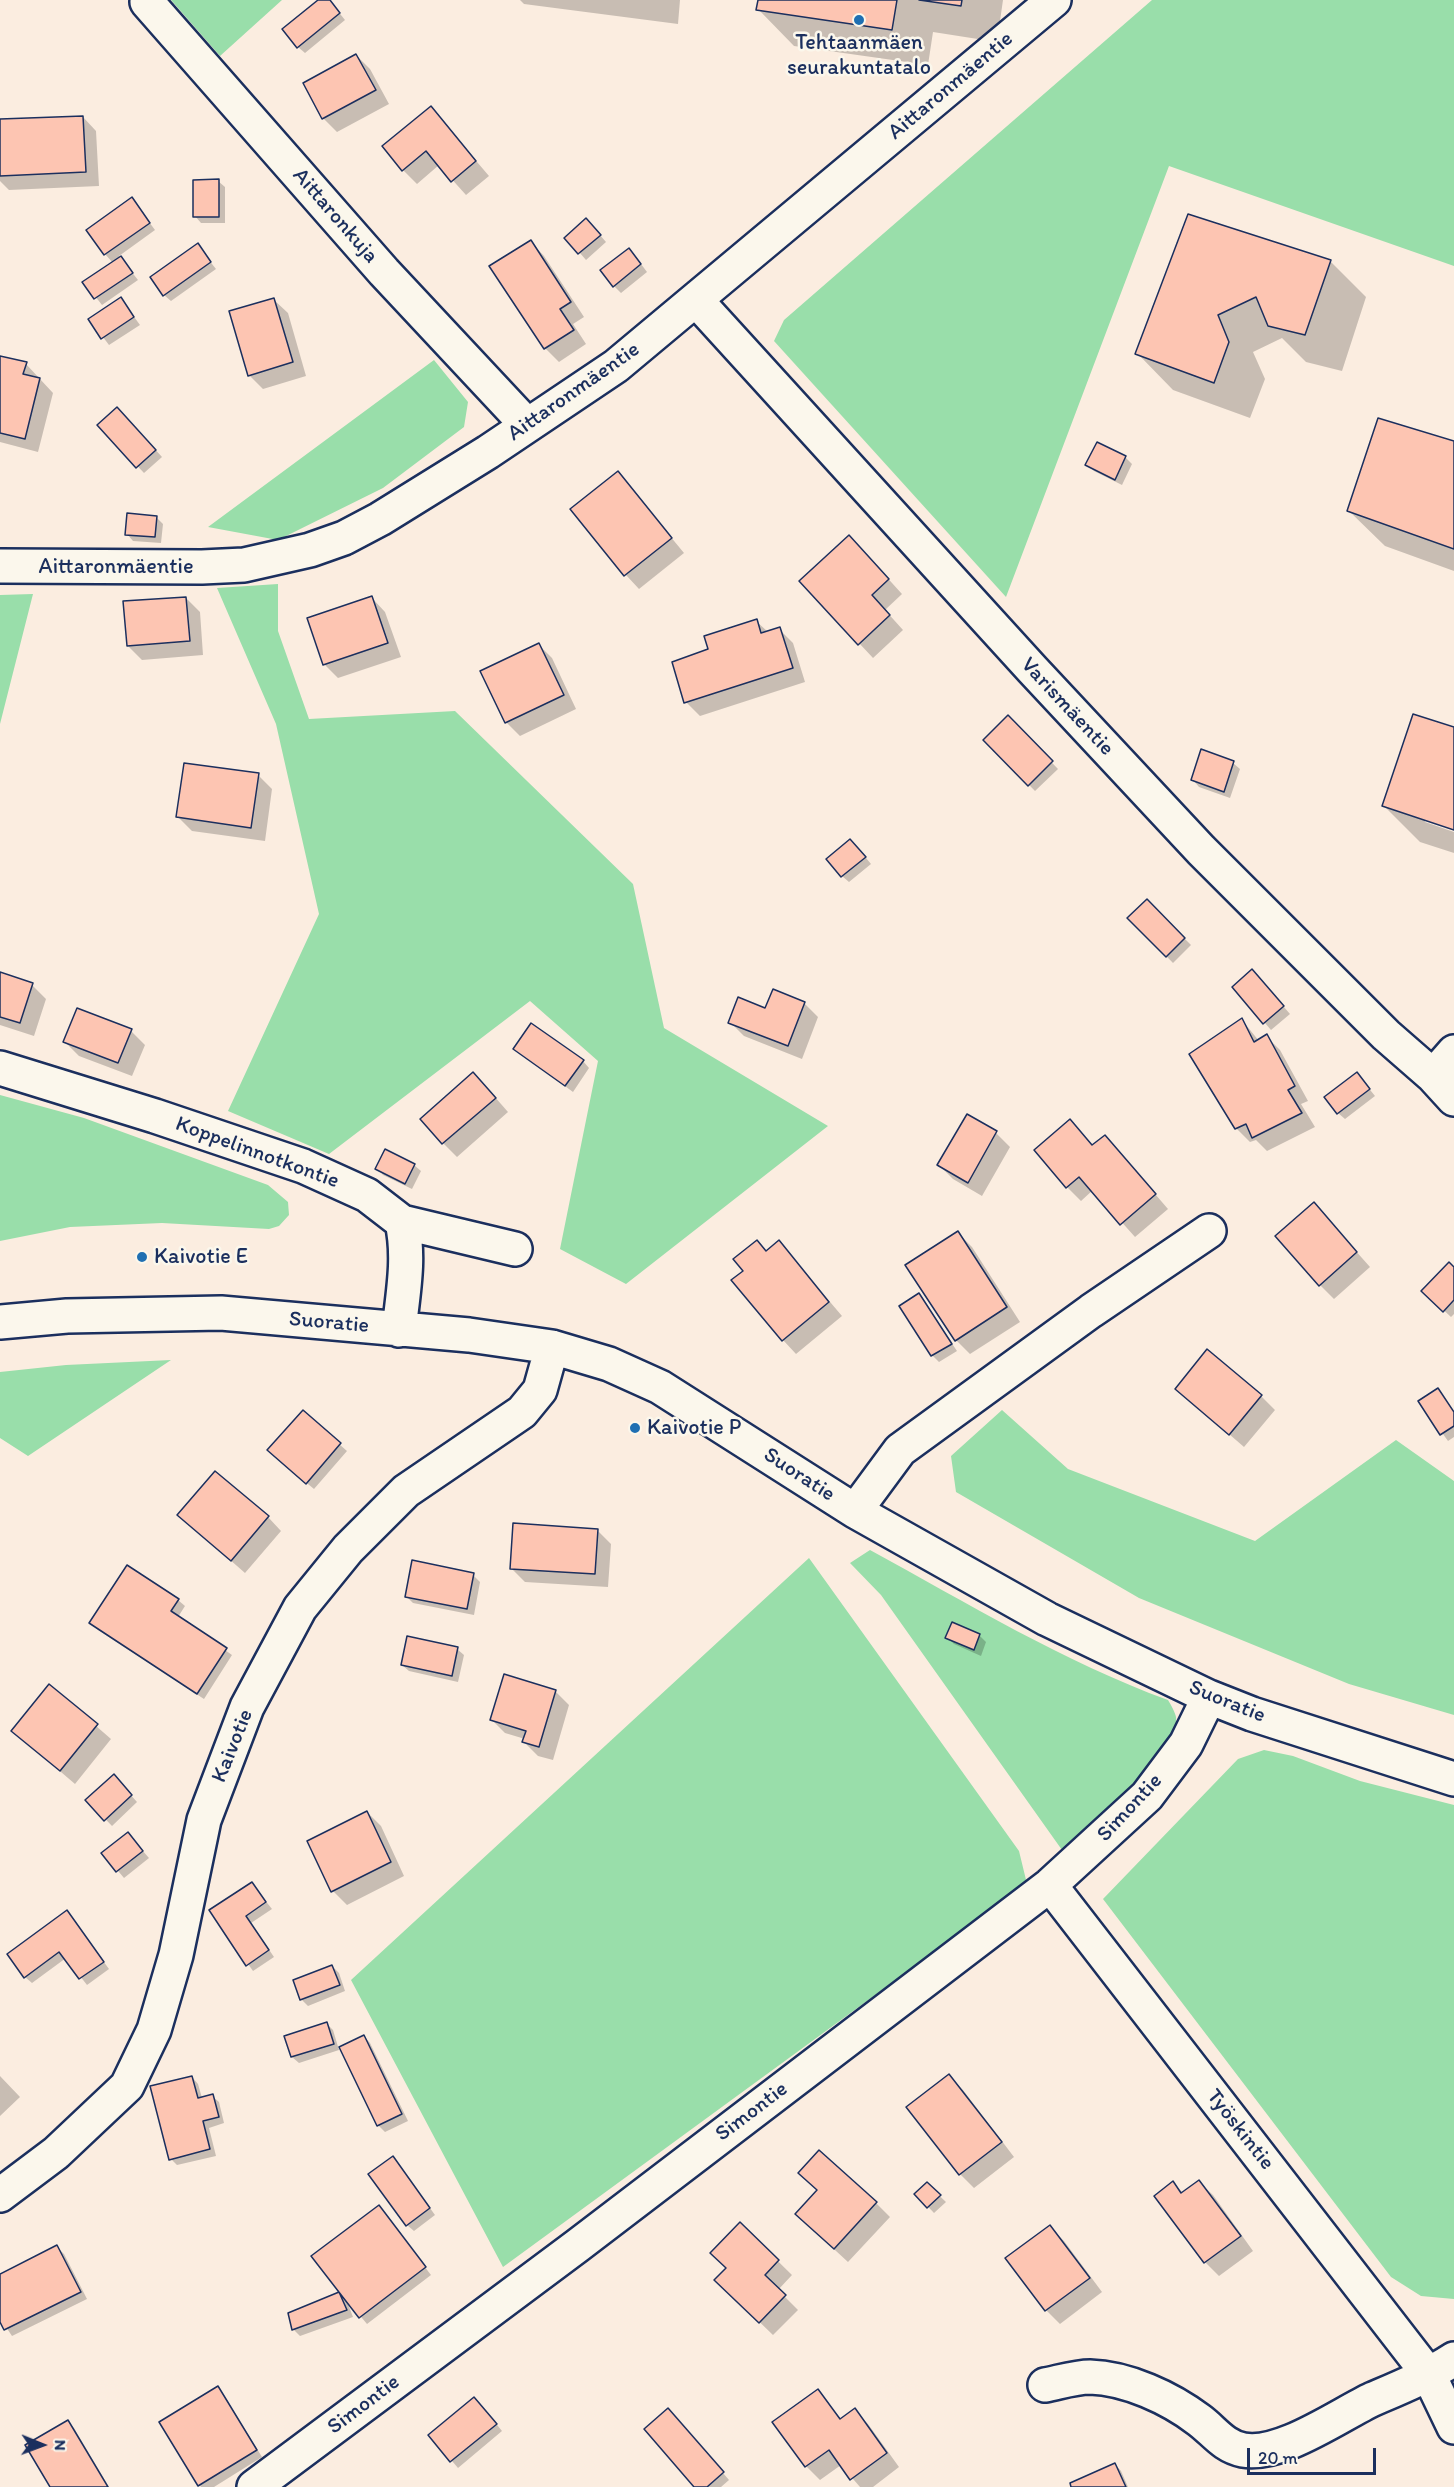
<!DOCTYPE html>
<html>
<head>
<meta charset="utf-8">
<style>
	body { margin:0 }
	#map { position:relative; width:1454px; height:2487px; overflow:hidden; background:#fbede0; font-family:Itim,sans-serif }
	canvas { display:block }
	.north { position:absolute; left:12px; top:2415px; width:60px; height:60px; -webkit-text-stroke:4px #fbf7ec; paint-order:stroke; rotate:91deg; font-size:16px; font-weight:700; line-height:24px; text-align:center; color:#1b2f5e }
	.north::after { content:''; display:block; margin:auto; width:21px; height:27px; background:#1b2f5e; clip-path:polygon(50% 0,100% 100%,50% 72%,0 100%) }
	.scale { position:absolute; left:1247px; top:2448px; width:129px; height:27px; box-sizing:border-box; border:3px solid #1b2f5e; border-top:0; padding-left:8px; font-size:18px; line-height:21px; white-space:nowrap; color:#1b2f5e; -webkit-text-stroke:4px #fbf7ec; paint-order:stroke }
</style>
</head>
<body>
<div id="map">
<canvas width="1454" height="2487"></canvas>
<div class="north">N</div>
<div class="scale">20 m</div>
</div>
<script>
const ctx = document.querySelector('canvas').getContext('2d');
ctx.lineJoin = 'round';
function fill(path, color) { ctx.fillStyle = color; ctx.fill(path, 'evenodd'); }
function stroke(path, color, width, dash) { ctx.strokeStyle = color; ctx.lineWidth = width; ctx.lineCap = dash ? 'butt' : 'round'; ctx.setLineDash(dash || []); ctx.stroke(path); }
function write(font, color, halo, rows, align = 'center') {
  ctx.font = font + ' Itim,sans-serif'; ctx.lineWidth = 5; ctx.setLineDash([]); ctx.textBaseline = 'middle'; ctx.strokeStyle = halo; ctx.fillStyle = color; for (const [text, x, y, turn = 0] of rows) {
    ctx.save(); ctx.translate(x, y); ctx.rotate((+turn || 0) * Math.PI / 180); ctx.textAlign = isNaN(turn) ? turn : align; if (halo) ctx.strokeText(text, 0, 0); ctx.fillText(text, 0, 0); ctx.restore();
  }
}
const green = new Path2D(`
	M171 0H282L220 56Z
	M1152 0H1454V266L1169 166 1006 597 774 341 784 320Z
	M434 360 468 402 464 427 383 488 278 540 208 527Z
	M278 584V631L309 719 455 711 633 884 664 1028 828 1126 626 1284 560 1249 598 1061 530 1001 329 1154 228 1111 319 914 276 724 217 588Z
	M33 594 0 724V595Z
	M0 1095 84 1118 268 1185 288 1202 289 1215 279 1226 269 1229 162 1223 70 1227 0 1241Z
	M171 1360 28 1456 0 1438V1372L66 1365Z
	M1002 1410 1068 1469 1255 1541 1396 1440 1454 1481V1715L1349 1684 1139 1598 956 1492 951 1456Z
	M870 1550C967 1603 1064 1662 1168 1700 1171 1705 1175 1712 1176 1717 1180 1761 1093 1823 1062 1850L881 1595 850 1563Z
	M809 1558 1019 1851 1027 1884 503 2267 351 1980Z
	M1264 1750 1293 1756 1360 1781 1454 1805V2299L1421 2296 1391 2277 1103 1899 1238 1759Z`);
const shadow = new Path2D(`
	M320 0H329L345 20 305 53 298 47Z
	M520 0H680L678 24 524 4Z
	M759 0H1003L997 42 933 32 928 65 794 46 758 9Z
	M356 55 370 69 389 104 337 132 323 118Z
	M431 108 489 176 466 195 439 165 417 184 403 170Z
	M83 117 96 131 99 186 9 190 0 181V121Z
	M218 181 225 187V223H201L195 216Z
	M132 199 155 230 119 256 138 280 102 305 84 282 113 263 105 254Z
	M593 227 606 242 586 260 567 238Z
	M531 242 544 256 584 317 573 324 586 344 559 362 545 348 492 267Z
	M197 245 216 269 171 301 164 295Z
	M635 256 647 272 621 293 614 286Z
	M1330 261 1366 297 1342 371 1306 362 1282 338 1253 352 1265 379 1250 418 1173 390 1137 353Z
	M121 299 140 325 109 345 90 320Z
	M274 300 288 313 306 376 263 389 249 375Z
	M0 360 26 364 53 393 38 452 0 442Z
	M124 415 162 457 144 473 99 425Z
	M1454 443V571L1385 546 1348 510Z
	M1097 444 1126 458 1132 464 1122 485 1094 471 1087 465Z
	M618 473 684 553 639 589 626 575 573 509Z
	M156 517 163 524 161 543 133 541 127 534Z
	M863 551 902 594 885 610 903 630 873 658 801 581Z
	M186 598 200 612 203 655 142 660 128 646Z
	M372 598 385 612 401 657 338 678 324 664Z
	M756 621 768 632 779 629 793 643 805 682 700 716 686 702 710 650Z
	M538 644 552 658 576 709 520 736 506 722 482 672Z
	M1008 717 1058 769 1035 791 985 740Z
	M1454 729V829L1425 819V822L1454 832V853L1420 842 1384 806Z
	M1233 763 1240 769 1230 798 1199 787 1193 780Z
	M258 775 272 789 265 841 192 831 178 817Z
	M857 847 871 864 849 882 842 876Z
	M1147 901 1191 945 1173 963 1129 918Z
	M0 974 32 985 46 999 34 1036 0 1025Z
	M1259 978 1290 1014 1271 1030 1234 987Z
	M773 991 804 1003 818 1017 802 1059 744 1036 730 1022 766 1010Z
	M1242 1020 1259 1041 1266 1036 1280 1050 1308 1101 1301 1104 1315 1127 1267 1151 1256 1140 1250 1142 1236 1128Z
	M131 1031 145 1045 132 1076 79 1056 65 1042Z
	M515 1049 583 1061 589 1068 573 1092Z
	M1363 1081 1375 1096 1345 1119 1338 1113Z
	M487 1088 508 1112 457 1157 443 1143Z
	M967 1116 996 1133 1010 1147 982 1196 953 1179 939 1165Z
	M1093 1146 1118 1151 1168 1209 1135 1237 1093 1190 1081 1201 1067 1187Z
	M414 1165 421 1171 412 1189 383 1175 377 1168Z
	M1314 1204 1370 1267 1334 1299 1320 1285Z
	M958 1233 972 1247 1020 1322 970 1354 956 1340Z
	M757 1242 767 1252 779 1242 842 1316 796 1354 783 1340 745 1271Z
	M1454 1269V1314L1451 1317 1423 1291Z
	M919 1295 957 1351 939 1362 932 1355 901 1306Z
	M1177 1389 1261 1396 1275 1410 1244 1447Z
	M1438 1390 1454 1411V1437L1448 1441 1420 1402Z
	M303 1412 347 1451 314 1489 275 1457Z
	M179 1515 268 1517 281 1531 245 1573Z
	M597 1530 611 1544 608 1587 525 1582 511 1568Z
	M473 1575 480 1582 474 1615 413 1603 406 1596Z
	M178 1600 185 1606 178 1617 232 1655 204 1699 98 1630 91 1623Z
	M953 1624 980 1636 986 1642 981 1656 954 1644 947 1637Z
	M457 1649 464 1655 458 1682 409 1671 402 1665Z
	M50 1686 111 1739 75 1784 13 1731Z
	M555 1691 569 1705 553 1760 538 1756 524 1742 525 1739 505 1733 492 1720Z
	M120 1783 137 1802 112 1826 87 1800Z
	M367 1812 381 1826 404 1876 347 1905 333 1891Z
	M128 1834 149 1858 124 1878 103 1853Z
	M252 1884 272 1909 251 1923 274 1957 253 1971 211 1911Z
	M67 1912 109 1969 87 1985 66 1958 32 1983 25 1977Z
	M332 1966 339 1973 345 1991 308 2006 301 1999Z
	M327 2024 333 2030 339 2050 299 2063 292 2057Z
	M364 2036 370 2043 408 2121 385 2132 378 2125Z
	M0 2076 20 2097 0 2116Z
	M949 2076 963 2090 1014 2157 974 2188 960 2174Z
	M192 2077 198 2084 202 2098 212 2096 219 2102 224 2123 209 2128 216 2156 177 2165 171 2159Z
	M399 2165 435 2215 414 2231 407 2225Z
	M1199 2182 1213 2195 1253 2251 1219 2276 1205 2262 1156 2196 1173 2183 1183 2193Z
	M927 2184 946 2202 934 2213 916 2194Z
	M876 2203 890 2217 848 2262 811 2228Z
	M379 2207 431 2275 367 2324 346 2299 353 2317 300 2336 293 2329 289 2314 342 2293Z
	M740 2224 792 2275 778 2290 798 2310 773 2335 716 2280 728 2268Z
	M1050 2227 1064 2241 1102 2292 1060 2324 1046 2310Z
	M57 2247 64 2254 87 2299 12 2336 0 2318V2276Z
	M217 2388 224 2395 262 2457 214 2487H201L161 2423Z
	M817 2391 842 2420 854 2410 868 2424 899 2467 873 2487H860L841 2465 820 2480 806 2466Z
	M481 2405 502 2431 458 2468 430 2435Z
	M675 2417 729 2480 721 2487H696Z
	M68 2422 74 2428 109 2487H52Z
	M1115 2464 1121 2471 1128 2487H1073Z`);
const building = new Path2D(`
	M318 0H330L340 13 297 48 282 29Z
	M758 0H897L892 30 756 10Z
	M919 0H962L961 6Z
	M356 54 376 90 322 119 303 83Z
	M431 106 476 161 451 182 426 151 402 171 382 146Z
	M83 116 86 172 0 176V119Z
	M219 179V217H193V180Z
	M132 197 150 223 104 255 86 230Z
	M1188 214 1331 260 1305 335 1268 326 1256 297 1218 315 1229 342 1214 383 1135 354Z
	M586 218 601 235 578 254 564 238Z
	M531 240 571 302 560 309 574 330 544 349 489 266Z
	M198 243 211 262 163 296 150 277Z
	M629 248 641 264 613 287 600 270Z
	M121 256 133 273 94 299 82 282Z
	M121 297 134 317 101 339 88 319Z
	M274 298 293 362 248 376 229 311Z
	M0 356 27 362 23 374 40 378 25 439 0 433Z
	M117 407 156 450 136 468 97 425Z
	M1378 418 1454 441V549L1347 511Z
	M1097 442 1126 456 1115 480 1085 465Z
	M618 471 672 538 624 576 570 509Z
	M127 513 157 516 155 537 125 535Z
	M849 535 889 579 872 595 890 615 858 645 799 581Z
	M372 596 388 643 323 665 307 618Z
	M186 597 190 641 127 646 123 601Z
	M757 619 761 633 780 627 793 668 684 703 672 662 708 649 704 636Z
	M539 643 564 695 505 723 480 671Z
	M1413 714 1454 727V830L1382 806Z
	M1008 715 1053 761 1028 786 983 740Z
	M1201 749 1234 761 1224 792 1191 780Z
	M184 763 259 773 251 828 176 817Z
	M850 839 866 857 841 877 826 859Z
	M1147 899 1185 938 1166 957 1127 918Z
	M1252 969 1284 1006 1263 1024 1232 987Z
	M0 972 33 983 20 1023 0 1017Z
	M773 989 805 1002 788 1046 728 1023 738 997 765 1008Z
	M77 1008 132 1029 118 1063 63 1042Z
	M1242 1018 1254 1042 1267 1034 1295 1086 1288 1090 1302 1113 1252 1138 1246 1124 1235 1129 1189 1054Z
	M531 1023 584 1060 565 1086 513 1049Z
	M473 1072 496 1098 442 1144 420 1119Z
	M1357 1072 1370 1089 1337 1114 1324 1097Z
	M967 1114 997 1131 968 1183 937 1165Z
	M1070 1119 1092 1145 1105 1135 1156 1194 1120 1225 1079 1177 1066 1188 1034 1150Z
	M385 1149 415 1164 405 1184 375 1169Z
	M1314 1202 1357 1252 1319 1286 1275 1236Z
	M958 1231 1007 1307 955 1341 905 1265Z
	M757 1240 766 1251 779 1240 829 1302 782 1341 731 1280 743 1271 733 1259Z
	M1449 1262 1454 1267V1300L1443 1312 1421 1291Z
	M919 1293 952 1344 931 1356 899 1306Z
	M1207 1349 1262 1395 1229 1435 1175 1389Z
	M1438 1388 1454 1412V1426L1440 1435 1418 1401Z
	M303 1410 341 1443 306 1484 267 1450Z
	M215 1471 269 1516 231 1561 177 1515Z
	M513 1523 598 1529 595 1574 510 1569Z
	M412 1560 474 1573 467 1609 405 1597Z
	M127 1565 179 1599 171 1611 227 1648 197 1694 89 1623Z
	M952 1622 980 1634 974 1650 945 1638Z
	M407 1636 458 1647 452 1676 401 1665Z
	M504 1674 556 1690 539 1747 522 1742 526 1731 490 1720Z
	M49 1684 98 1724 60 1771 11 1731Z
	M114 1774 132 1795 104 1821 85 1800Z
	M367 1811 391 1862 331 1892 307 1841Z
	M128 1832 143 1851 116 1872 101 1853Z
	M252 1882 266 1902 246 1916 269 1950 246 1966 209 1910Z
	M67 1910 104 1962 79 1979 59 1952 24 1978 7 1954Z
	M332 1965 340 1985 300 2000 293 1980Z
	M327 2022 334 2044 291 2057 284 2036Z
	M364 2035 402 2114 377 2126 339 2047Z
	M949 2074 1002 2142 959 2175 906 2107Z
	M192 2076 198 2098 213 2094 219 2117 203 2121 210 2149 169 2160 150 2086Z
	M819 2150 877 2202 834 2249 795 2214 817 2190 798 2173Z
	M393 2156 430 2208 406 2226 368 2174Z
	M1199 2180 1241 2236 1204 2263 1154 2196 1173 2181 1181 2193Z
	M927 2182 941 2195 927 2208 914 2194Z
	M379 2205 426 2267 359 2318 311 2256Z
	M740 2222 779 2260 765 2275 786 2295 759 2323 714 2280 726 2268 710 2253Z
	M1050 2225 1090 2278 1045 2311 1005 2258Z
	M57 2245 81 2292 4 2330 0 2322V2274Z
	M339 2292 347 2310 292 2330 288 2313Z
	M218 2386 257 2450 198 2486 159 2422Z
	M818 2389 840 2419 855 2408 887 2453 850 2480 829 2450 805 2467 772 2422Z
	M474 2397 497 2424 450 2462 428 2435Z
	M668 2408 724 2472 707 2487H694L644 2429Z
	M68 2420 108 2487H50L25 2445Z
	M1115 2463 1126 2487H1071L1070 2483Z`);
const minor = new Path2D(`
	M147 2 384 272 527 425
	M696 300 1032 669 1201 850 1386 1035 1433 1076 1454 1099
	M0 566 202 567 244 565 310 550 344 538 380 519 488 452 616 366 1054 0
	M0 1068 155 1116 303 1166 367 1195 402 1222C410 1258 403 1293 399 1330
	M1433 1076 1454 1052
	M402 1222 515 1249
	M0 1322 67 1316 221 1313 469 1335 552 1347 609 1364 660 1387 855 1511 1047 1619 1209 1697 1252 1714 1454 1779
	M855 1511 900 1450 1091 1311 1209 1231
	M1050 1885 1429 2375 1454 2427
	M0 2195 56 2153 127 2086 154 2030 176 1955 204 1820 247 1707 300 1608 348 1549 406 1491 522 1412 540 1390 552 1347
	M1045 2385C1060 2382 1076 2377 1090 2377 1127 2378 1170 2398 1199 2420 1214 2431 1223 2446 1243 2450 1281 2457 1339 2415 1373 2399 1401 2387 1428 2376 1454 2359
	M254 2487 577 2246 1050 1885 1147 1796 1186 1744 1209 1697`);
const markers = [
	[859,20,6,"#1f6fb2"],
	[142,1257,6,"#1f6fb2"],
	[635,1428,6,"#1f6fb2"]
];
const poiNames = [
	["Tehtaanmäen",859,43,"center"],
	["seurakuntatalo",859,68,"center"],
	["Kaivotie E",154,1257],
	["Kaivotie P",647,1428]
];
const streetNames = [
	["Aittaronmäentie",951,86,-40],
	["Aittaronkuja",335,216,49],
	["Aittaronmäentie",574,392,-35],
	["Aittaronmäentie",116,567],
	["Varismäentie",1067,707,47],
	["Koppelinnotkontie",257,1153,20],
	["Suoratie",329,1323,5],
	["Suoratie",799,1475,33],
	["Suoratie",1227,1702,22],
	["Kaivotie",233,1746,-68],
	["Simontie",1130,1808,-47],
	["Simontie",752,2112,-37],
	["Työskintie",1240,2130,52],
	["Simontie",364,2405,-37]
];
fill(green, '#99deaa');
fill(shadow, '#0003');
fill(building, '#fdc5b2');
stroke(building, '#1b2f5e', 1.5);
stroke(minor, '#1b2f5e', 38);
stroke(minor, '#fbf7ec', 33);
for (const [x, y, r, color] of markers) { const dot = new Path2D(); dot.arc(x, y, r, 0, 2 * Math.PI); ctx.fillStyle = color; ctx.fill(dot); stroke(dot, '#fbf7ec', 2); }
write('22px', '#1b2f5e', '#fbf7ec', poiNames, 'left');
write('22px', '#1b2f5e', '#fbf7ec', streetNames);
</script>
</body>
</html>
